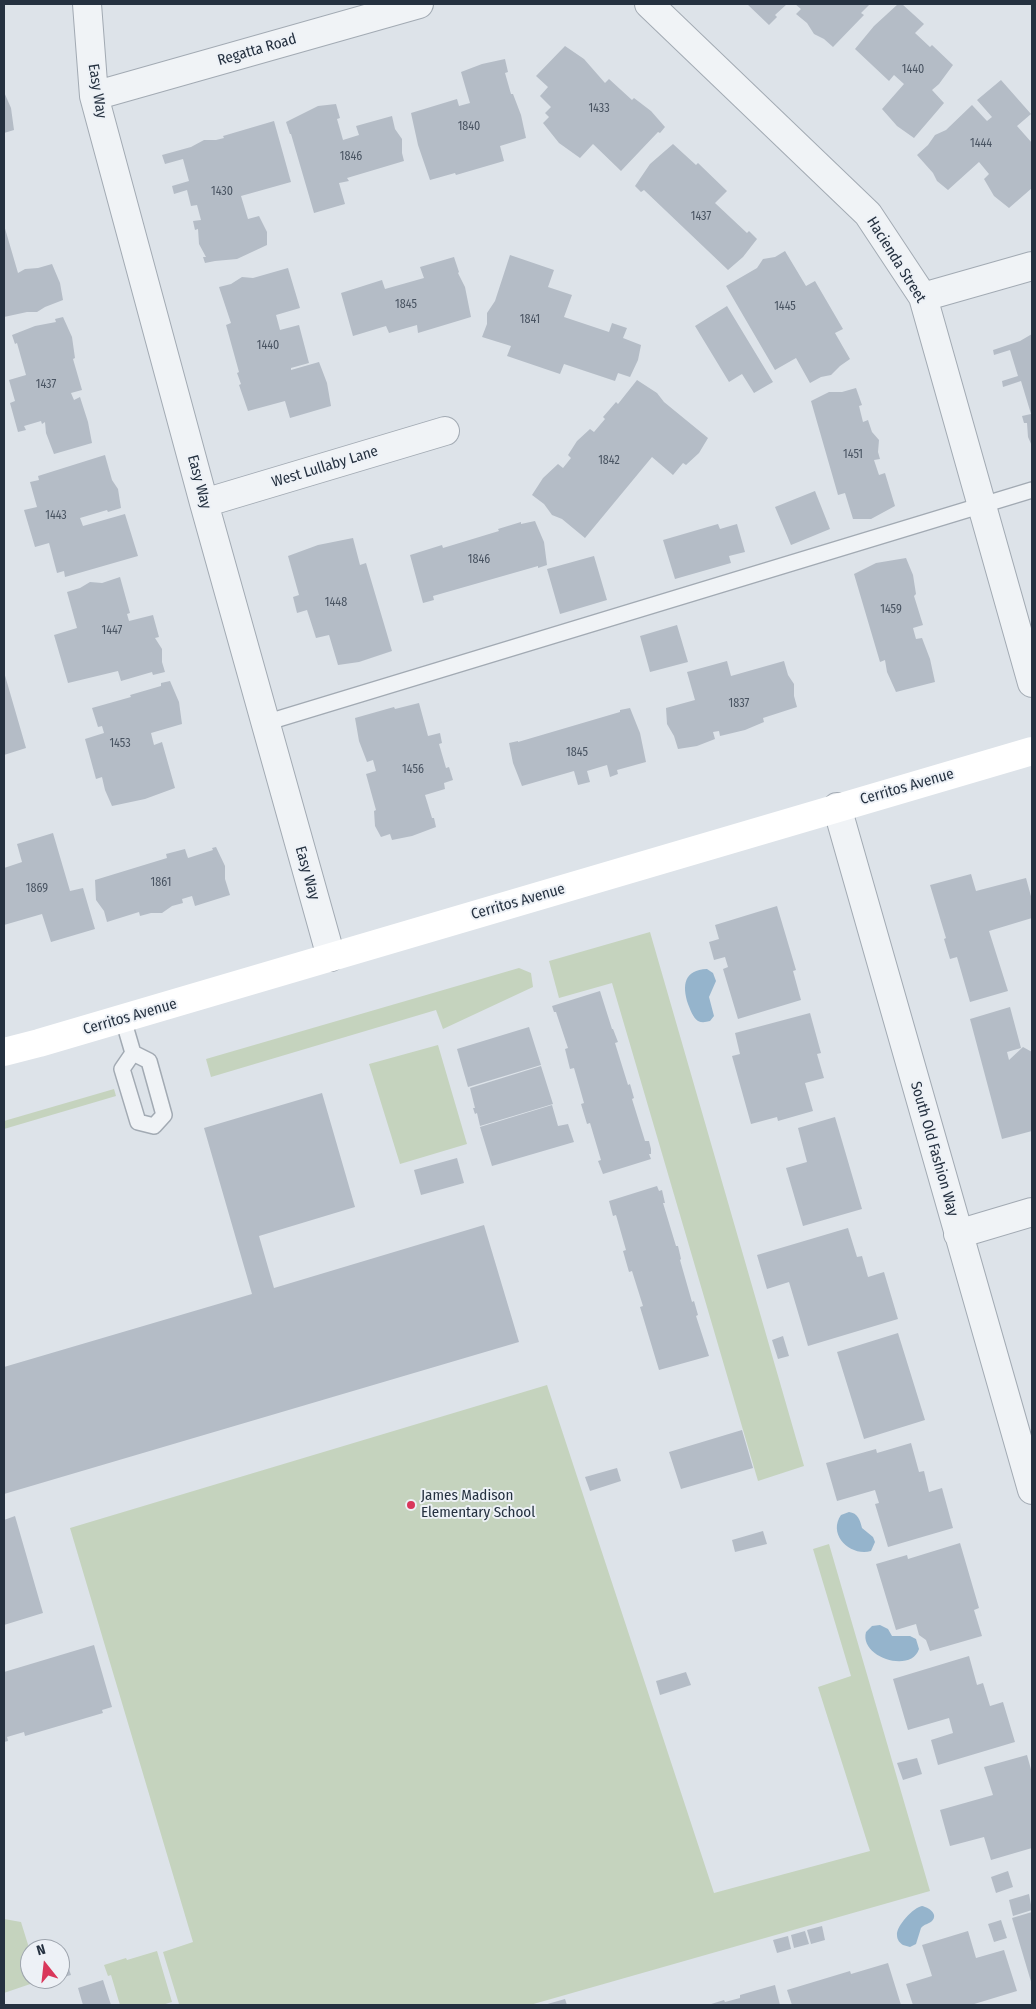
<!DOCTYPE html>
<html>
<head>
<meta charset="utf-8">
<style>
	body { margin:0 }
	#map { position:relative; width:1036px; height:2009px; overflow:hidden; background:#dde3e9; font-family:"Fira Sans Condensed",sans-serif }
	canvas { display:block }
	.frame { position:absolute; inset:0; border:5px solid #253140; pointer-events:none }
	.north { position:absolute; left:20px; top:1939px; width:50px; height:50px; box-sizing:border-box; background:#edf1f6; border:1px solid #9da4ad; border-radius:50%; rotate:344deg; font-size:14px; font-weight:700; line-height:20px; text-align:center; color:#253140 }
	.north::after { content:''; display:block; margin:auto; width:18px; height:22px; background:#d9375b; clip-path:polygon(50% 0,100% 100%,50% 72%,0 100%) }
</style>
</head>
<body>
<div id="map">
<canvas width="1036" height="2009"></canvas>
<div class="frame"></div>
<div class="north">N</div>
</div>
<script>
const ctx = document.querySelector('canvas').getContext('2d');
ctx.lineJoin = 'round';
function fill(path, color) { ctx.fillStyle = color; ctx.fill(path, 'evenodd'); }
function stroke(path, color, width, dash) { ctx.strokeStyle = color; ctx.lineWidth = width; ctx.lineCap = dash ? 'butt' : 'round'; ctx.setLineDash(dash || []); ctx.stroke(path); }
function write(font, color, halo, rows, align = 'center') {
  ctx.font = font + ' "Fira Sans Condensed",sans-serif'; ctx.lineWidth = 4; ctx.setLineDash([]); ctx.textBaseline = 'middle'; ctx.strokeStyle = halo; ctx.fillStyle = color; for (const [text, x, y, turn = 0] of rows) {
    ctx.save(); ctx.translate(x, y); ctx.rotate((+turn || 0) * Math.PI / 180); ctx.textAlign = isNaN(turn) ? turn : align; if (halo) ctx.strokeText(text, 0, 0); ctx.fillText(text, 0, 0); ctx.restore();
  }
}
const green = new Path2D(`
	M650 932 804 1466 758 1481 612 983 559 998 549 961Z
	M519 968 531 973 533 987 443 1029 436 1010 211 1077 206 1059Z
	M438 1045 467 1144 400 1164 369 1064Z
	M114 1089 116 1096 4 1129V1121Z
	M547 1385 714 1893 870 1851 818 1687 851 1676 813 1549 829 1544 930 1891 530 2005H177L179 2004 163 1952 193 1942 70 1528Z
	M4 1919 21 1922 30 1951V1979H39V1981L4 1993Z
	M157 1951 172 2002 162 2005H120L111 1975 108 1976 104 1965 126 1958 127 1960Z`);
const water = new Path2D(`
	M707 969 713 973 716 981 709 997 714 1016 710 1021C706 1022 702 1023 698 1021 693 1018 690 1009 688 1004 682 985 684 970 707 969Z
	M849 1512C858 1513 860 1520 862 1528L873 1537 875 1542 871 1551C851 1557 827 1535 841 1515Z
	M880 1625 888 1629 892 1636H910L916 1639 919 1649C911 1674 859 1657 866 1632L872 1626Z
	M922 1906C928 1907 939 1914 932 1921 929 1924 924 1924 921 1928L916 1944 910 1947 903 1945C900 1943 897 1940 897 1935 896 1926 914 1907 922 1906Z`);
const building = new Path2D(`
	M747 4H787L775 15 777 17 769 25Z
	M795 4H870L861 13 864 15 833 47 824 39 814 34 807 23 796 14 801 9Z
	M898 4H902L924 24 915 33 930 47 932 45 953 65 939 84 932 90 944 103 914 138 897 126 882 109 904 84 894 75 889 81 855 49 874 26Z
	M565 46 584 59 605 83 609 79 632 100 634 98 651 111 665 127 660 133 658 132 621 171 593 144 580 158 559 143 543 123 549 117 545 113 551 107 540 96 548 87 536 76Z
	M505 59 508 72 505 73 511 94H513L521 115 526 138 500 146 504 161 456 175 455 173 430 180 418 145 411 113 457 99 459 106 470 103 461 72 482 64Z
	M1001 80 1031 114 1017 126 1032 143V188L1009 208 994 196 984 179 989 174 979 162 948 190 937 181 933 173 917 155 928 145 935 135 946 130 972 105 987 121 992 117 977 100Z
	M4 92 11 108 14 130 4 133Z
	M336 104 340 118 337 119 343 140 359 135 356 126 392 116 395 129 402 139V153L404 161 347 178 349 181 339 183 345 204 314 213 291 134H290L286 122 318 106Z
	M274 121 291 182 241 196 248 219 259 216 267 232V245L237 259 215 261 205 263 203 257H206L199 244 198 229 195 230 193 221 201 220 197 205 191 206 187 190 174 194 172 186 189 181 183 159 165 164 162 155 191 147 204 140H216L224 138 223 136Z
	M673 144 696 165 698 163 727 191 715 203 747 233 749 231 757 239 743 257 728 270 644 190 641 192 635 186 650 164Z
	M4 225 18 273 25 269 38 268 52 264 60 283 63 300 45 307 37 312H27L4 317Z
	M785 251 806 286 815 281 843 329 835 333 850 359 840 366 831 375 821 377 810 383 796 358 775 370 726 286 757 268 763 259 775 257Z
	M510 255 554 270 548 287 572 295 564 317 609 332 612 323 627 328 623 338 641 345 638 360 630 377 618 373 615 381 564 364 560 374 507 356 511 346 482 337 487 324V313L495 301Z
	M454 257 459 272 458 273 465 287 471 317 418 333 417 325 389 333 386 326 353 336 341 293 382 280 385 289 424 278 420 267Z
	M288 268 300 308 276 315 280 330 299 325 309 363 291 368V370L319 362 327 383 331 406 290 418 285 401 248 411 239 385 241 384 237 373 239 372 226 325 231 323 219 287 231 284 242 277 253 278Z
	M727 306 773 382 754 393 742 374 729 382 695 326Z
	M63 317 72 337 75 358 73 359 82 390 71 393 74 400 80 397 88 422 92 443 54 454 46 433 45 422 42 424 41 421 24 426 26 430 18 432 10 403 15 401 9 380 26 375 17 343 15 344 12 335 35 326 56 322 55 319Z
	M1032 334V446L1028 437 1027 423H1024L1022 416 1031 414 1021 381 1003 387 1002 381 1018 376 1010 350 994 355 993 350 1020 341Z
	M637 380 657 393 664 402 708 438 699 453 686 465 683 463 673 475 652 457 585 538 562 519 552 515 544 504 532 495 543 478 558 464 563 468 571 458 568 455 577 441 590 429 594 432 605 419 603 417 616 402 618 404Z
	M856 388 862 405 859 406 863 422 868 420 872 432 879 440 878 452 880 459 874 460 879 475 885 473 895 506 871 519H853L845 493 838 495 811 401 829 392H842Z
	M105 455 112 480 118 489 121 508 108 512 107 510 80 518 83 526 125 514 138 556 65 577 64 571 57 573 49 543 35 547 24 510 37 507 30 482 39 480 38 476Z
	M815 491 830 529 791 545 775 507Z
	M535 521 544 542 547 565 538 568V566L433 596 434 600 423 603 410 555 442 545 443 548 499 531 498 529 521 522V524Z
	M718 524 720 529 737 524 745 552 729 556 731 563 675 579 663 540Z
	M353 538 360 565 366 563 392 651 359 662 338 665 329 635 316 638 307 610 297 613 293 597 299 595 288 556 318 545Z
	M594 556 607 600 560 614 547 569Z
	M906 558 913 575 916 594 914 596 923 625 913 628 916 639 922 638 930 659 935 682 896 692 887 672 885 660 880 662 854 574 876 563Z
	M120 577 130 613 127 614 129 621 153 615 159 637 155 638 162 649V662L165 672 153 675 152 672 121 681 118 671 68 683 54 635 77 628 67 592 80 588 90 582 102 583Z
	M677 625 688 662 650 672 640 636Z
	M727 661 731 676 784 661 788 675 794 684V696L797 707 763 718 764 722 745 730 720 736 719 731 713 732 715 739 697 746 678 749 674 736 667 724 666 708 695 700 687 672Z
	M4 672 26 748 4 755Z
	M170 681 179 702 182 724 151 733 154 745 162 742 175 788 145 799 112 806 105 790 102 777 96 779 85 739 104 733 102 726 98 727 92 708 131 697 130 695 161 686V683Z
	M419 703 428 736 440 733 442 743 439 744 446 768 449 767 453 780 444 783 445 789 425 795 432 818H434L436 827 412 836 392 840 390 834 381 837 375 826 374 811 376 810 366 774 376 771 373 760 367 762 359 741 355 718 394 707 395 709Z
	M630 708 640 733 646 762 617 770 618 774 610 777 607 765 587 771 590 782 578 785 574 771 522 786 513 763 509 743 518 741V742L620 712V710Z
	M53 833 70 891 83 888 95 929 51 942 42 914 4 925V868L22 862 17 844Z
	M216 847 225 866V879L230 895 195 906 192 896 182 899 183 903 172 906 162 913H151L140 916 139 912 107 922 104 911 96 900 95 880 167 858 166 854 185 849 188 858 213 850 212 848Z
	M971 874 976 891 1026 878 1032 900V918L989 931 1008 991 970 1002 957 957 950 959 944 939 946 938 930 885Z
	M777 906 796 970 793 971 801 1000 738 1019 723 969 728 967 725 957 714 960 709 942 719 939 715 925Z
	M600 991 612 1029H613L618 1042 615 1043 628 1085 630 1084 634 1098 632 1099 645 1141H649L651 1149V1154H649L651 1159 603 1174 598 1161 601 1160 590 1123 587 1124 581 1104 584 1103 574 1068 570 1069 565 1049 568 1048 556 1012H554L552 1006Z
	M1010 1007 1021 1048 1007 1052 1009 1060 1023 1047 1032 1052V1131L1002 1139 970 1019Z
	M810 1013 821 1053 817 1054 824 1078 805 1083 813 1111 778 1121 777 1117 751 1124 732 1056 740 1054 735 1033Z
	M529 1027 541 1065 468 1087 457 1049Z
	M541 1066 553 1104 480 1126 477 1113 475 1114 473 1108H475L470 1088Z
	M322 1093 355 1207 259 1236 274 1288 484 1225 519 1342 4 1494V1367L252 1294 204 1128Z
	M552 1105 558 1126 568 1124 574 1142 492 1166 480 1127Z
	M835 1117 862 1209 803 1226 786 1168 807 1162 798 1128Z
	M457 1158 464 1183 421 1195 414 1170Z
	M657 1186 659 1191 662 1190 665 1203H663L676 1246H678L681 1259 680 1260 692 1302 694 1301 698 1315 696 1316 709 1356 659 1370 640 1307 643 1306 632 1271 629 1272 623 1251 626 1250 616 1215 613 1216 609 1201Z
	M848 1228 857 1257 862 1256 868 1277 884 1272 898 1319 808 1346 789 1282 767 1289 757 1255Z
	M898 1333 925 1420 864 1439 837 1352Z
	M783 1336 789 1356 778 1359 772 1340Z
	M742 1430 753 1468 681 1489 669 1452Z
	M911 1443 919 1472 924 1471 929 1492 942 1488 953 1528 888 1547 875 1504 879 1503 875 1490 837 1501 826 1463 876 1449 877 1453Z
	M617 1468 621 1481 590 1491 585 1477Z
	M15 1516 43 1613 4 1625V1520Z
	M763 1531 767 1544 735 1552 732 1540Z
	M960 1543 979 1608 974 1610 982 1636 930 1651 926 1640 919 1635 916 1624 896 1630 876 1564 907 1555 908 1559Z
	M94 1645 112 1707 102 1710 103 1713 25 1736 24 1732 7 1737 8 1741 4 1742V1672Z
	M969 1656 977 1685 983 1683 990 1706 1003 1702 1015 1742 938 1765 931 1740 953 1733 949 1718 908 1730 893 1679Z
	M686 1672 691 1685 660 1695 656 1681Z
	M1027 1755 1032 1773V1848L991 1860 984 1837 950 1846 940 1810 993 1795 984 1767Z
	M917 1758 922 1774 903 1780 897 1763Z
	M1008 1871 1013 1887 996 1893 991 1877Z
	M1029 1894 1032 1910 1013 1916 1009 1900Z
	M1032 1912V1985L1012 1918Z
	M1001 1920 1007 1938 994 1942 988 1924Z
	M822 1926 825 1940 811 1944 807 1930Z
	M805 1931 809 1944 794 1948 791 1935Z
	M968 1931 976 1958 1004 1950 1017 1991 971 2005H913L906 1984 932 1976 922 1945Z
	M788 1936 791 1949 777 1953 773 1940Z
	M65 1957 71 1975 60 1978V1959Z
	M888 1963 901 2005H792L787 1990 850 1971 851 1974Z
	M103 1980 111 2005H83L78 1988Z
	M775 1985 780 2005H708L724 2000 725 2002 740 1998V1995Z
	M565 1999 567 2005H544Z`);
const lane = new Path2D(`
	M265 723 1032 490
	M123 1019 133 1053 149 1061 164 1115 154 1126
	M133 1053 122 1069 138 1122 154 1126`);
const street = new Path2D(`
	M87 4 94 96 204 503 331 957
	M649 4 868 214 923 297 1032 683
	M94 96 419 4
	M923 297 1032 266
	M204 503 445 431
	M837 807 1032 1490
	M958 1234 1032 1212`);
const secondary = new Path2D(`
	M4 1052 39 1043 1032 751`);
const markers = [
	[411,1505,5,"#d9375b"]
];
const numberNames = [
	["1440",913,70],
	["1433",599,109],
	["1840",469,127],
	["1444",981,144],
	["1846",351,157],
	["1430",222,192],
	["1437",701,217],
	["1845",406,305],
	["1445",785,307],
	["1841",530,320],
	["1440",268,346],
	["1437",46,385],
	["1451",853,455],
	["1842",609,461],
	["1443",56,516],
	["1846",479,560],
	["1448",336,603],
	["1459",891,610],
	["1447",112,631],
	["1837",739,704],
	["1453",120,744],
	["1845",577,753],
	["1456",413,770],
	["1861",161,883],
	["1869",37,889]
];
const streetNames = [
	["Regatta Road",257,50,-16],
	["Easy Way",97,91,81],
	["Hacienda Street",896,260,58],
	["West Lullaby Lane",325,467,-17],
	["Easy Way",199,482,75],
	["Cerritos Avenue",907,787,-16],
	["Easy Way",307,873,74],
	["Cerritos Avenue",518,902,-16],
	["Cerritos Avenue",130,1017,-16],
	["South Old Fashion Way",934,1149,74]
];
const poiNames = [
	["James Madison",421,1496],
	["Elementary School",421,1513]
];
fill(green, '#c5d3be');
fill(water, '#95b4cc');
fill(building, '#b4bcc6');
stroke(lane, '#a2aab3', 18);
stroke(street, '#a2aab3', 30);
stroke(lane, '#f0f3f6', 15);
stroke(street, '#f0f3f6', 28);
stroke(secondary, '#fff', 28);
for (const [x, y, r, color] of markers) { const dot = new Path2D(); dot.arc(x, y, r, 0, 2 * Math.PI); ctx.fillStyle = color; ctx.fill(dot); stroke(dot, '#edf1f6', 2); }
write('12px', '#495462', null, numberNames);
write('15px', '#253140', '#edf1f6', streetNames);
write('15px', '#253140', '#edf1f6', poiNames, 'left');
</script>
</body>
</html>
